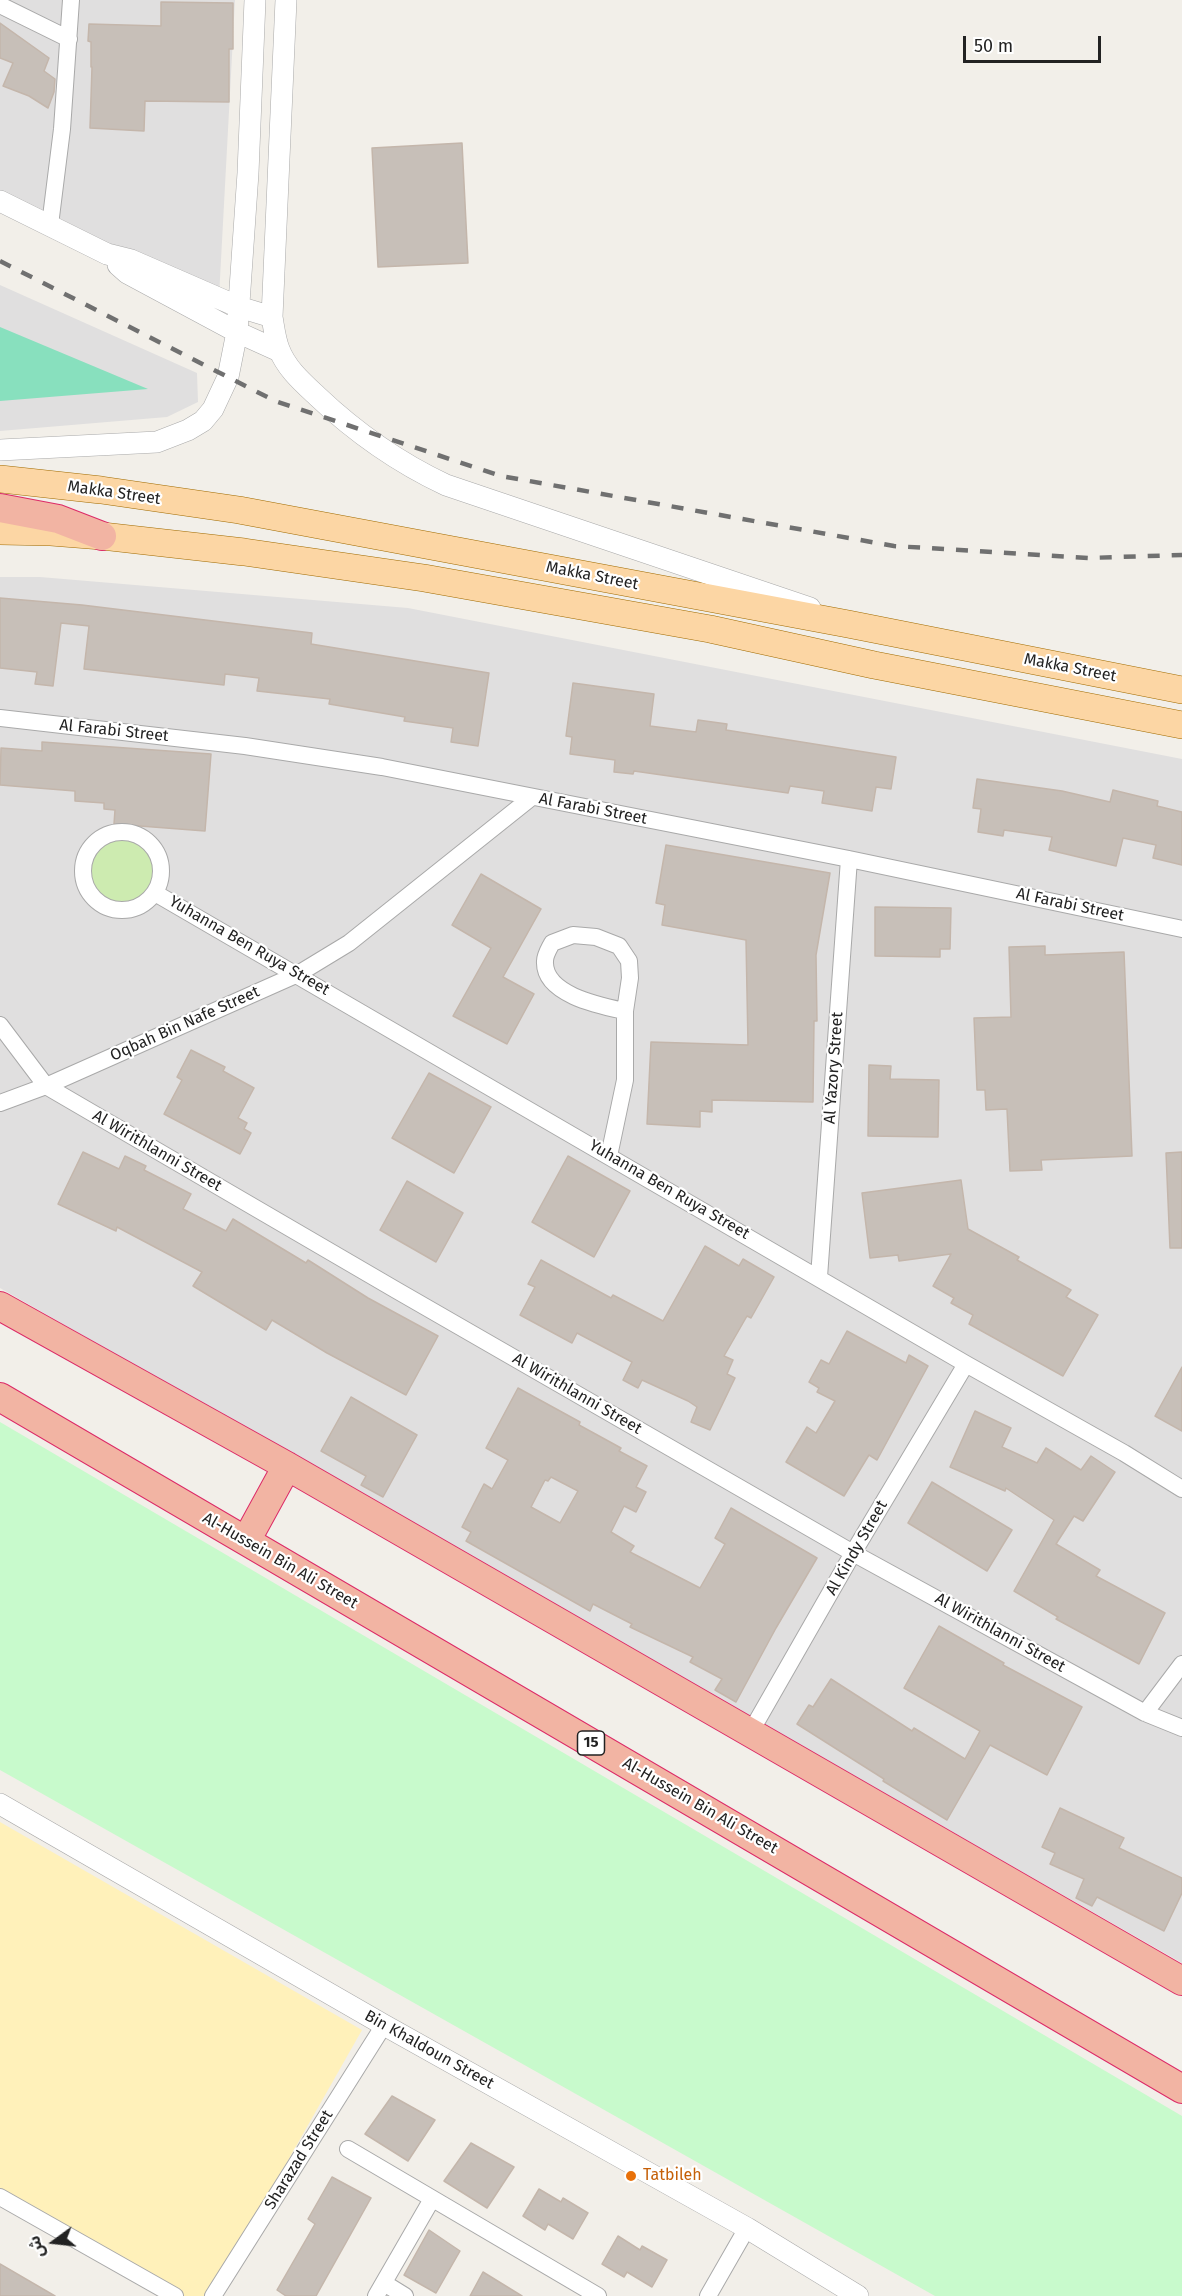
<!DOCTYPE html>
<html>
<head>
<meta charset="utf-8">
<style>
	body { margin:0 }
	#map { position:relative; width:1182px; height:2296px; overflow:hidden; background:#f2efe9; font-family:"Fira Sans","Noto Sans Arabic",sans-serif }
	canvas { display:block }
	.north { position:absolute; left:24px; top:2212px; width:60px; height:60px; -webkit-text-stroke:4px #fff; paint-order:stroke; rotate:255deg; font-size:16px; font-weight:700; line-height:24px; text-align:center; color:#222 }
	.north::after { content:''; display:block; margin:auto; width:21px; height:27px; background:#222; clip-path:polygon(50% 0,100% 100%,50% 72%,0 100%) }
	.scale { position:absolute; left:963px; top:36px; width:138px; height:27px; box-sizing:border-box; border:3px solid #222; border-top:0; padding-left:8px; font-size:18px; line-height:21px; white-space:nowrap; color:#222; -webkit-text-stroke:4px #fff; paint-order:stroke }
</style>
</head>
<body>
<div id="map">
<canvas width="1182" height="2296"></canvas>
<div class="north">ش</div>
<div class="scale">50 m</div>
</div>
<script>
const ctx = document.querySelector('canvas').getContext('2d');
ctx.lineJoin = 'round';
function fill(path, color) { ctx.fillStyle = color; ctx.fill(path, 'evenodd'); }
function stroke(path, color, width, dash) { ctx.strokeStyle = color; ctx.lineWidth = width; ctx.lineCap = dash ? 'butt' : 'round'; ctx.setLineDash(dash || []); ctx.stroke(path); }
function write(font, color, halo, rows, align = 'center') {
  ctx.font = font + ' "Fira Sans",sans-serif'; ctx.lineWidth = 4.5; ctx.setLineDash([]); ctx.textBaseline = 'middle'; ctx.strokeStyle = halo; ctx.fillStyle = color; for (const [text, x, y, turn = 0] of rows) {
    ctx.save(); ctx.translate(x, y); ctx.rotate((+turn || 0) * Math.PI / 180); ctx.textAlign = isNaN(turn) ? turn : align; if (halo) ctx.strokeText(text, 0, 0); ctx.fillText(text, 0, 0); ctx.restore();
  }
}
const residential = new Path2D(`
	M0 0H235L219 297 0 200Z
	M0 285 197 373 198 402 167 417 0 431Z
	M0 577H40L408 608 1182 759V1963L0 1288Z`);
const grass = new Path2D(`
	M88 872a34 34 0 1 1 68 0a34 34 0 1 1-68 0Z`);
const sand = new Path2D(`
	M0 1822 362 2030 211 2296H163L0 2202Z`);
const park = new Path2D(`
	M0 1422 1182 2116V2296H935L0 1770Z`);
const pitch = new Path2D(`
	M0 327 148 389 0 401Z`);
const building = new Path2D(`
	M161 2 233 3V49H229V102L145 101 144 131 90 128 92 67H91V42L88 41 89 24 161 26Z
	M0 23 49 58 44 71 55 79 54 92 48 108 29 96 3 86 13 63 0 58Z
	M462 143 468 263 378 267 372 148Z
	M0 598 82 605 312 633 311 644 489 673 478 746 451 742 453 728 404 721 405 717 329 704 330 699 257 691 259 678 225 674 224 685 84 669 89 626 61 623 53 686 35 684 37 672 0 668Z
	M573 683 654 694 650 726 696 732 698 720 727 724 726 730 896 757 891 789 876 787 872 811 822 803 824 791 790 786 788 793 634 771 633 774 614 772 615 760 570 754 572 737 566 736Z
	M42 742 211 754 205 831 114 824 115 810 104 809V803L75 801V791L0 785 1 748 42 751Z
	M977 779 1062 791 1110 802 1113 790 1158 801 1157 806 1182 812V865L1153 858 1156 845 1123 838 1116 866 1049 850 1052 837 1004 830 1003 836 978 832 981 809 973 808Z
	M666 845 830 873 816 955 817 1021H814L813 1102 712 1100V1112L700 1111V1127L647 1124 651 1042 748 1045 746 940 662 925 665 905 656 903Z
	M481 874 541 909 503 977 534 994 507 1044 453 1016 491 948 452 925Z
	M875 907 951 908 950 949H940V957L875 956Z
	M1045 946V955L1124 952 1132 1156 1041 1160 1042 1170 1010 1171 1007 1109 986 1110 985 1090H977L974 1018 1011 1017 1009 947Z
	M191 1050 225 1067 223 1071 254 1088 238 1118 247 1123 244 1129 251 1133 240 1154 164 1114 182 1080 177 1077Z
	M869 1065 891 1066 890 1079 939 1080 938 1137 868 1136Z
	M429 1073 491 1107 454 1173 392 1138Z
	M83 1152 119 1169 125 1156 146 1166 144 1170 191 1194 183 1209 226 1231 233 1219 306 1263 308 1260 368 1298 438 1336 406 1395 327 1353 272 1320 266 1330 193 1286 202 1272 117 1227 116 1231 58 1204Z
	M1182 1152V1248H1170L1166 1153Z
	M568 1156 630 1191 594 1257 532 1222Z
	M961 1180 968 1229 1019 1257 1017 1260 1071 1290 1066 1297 1098 1315 1063 1376 969 1324 973 1315 951 1303 954 1298 933 1286 951 1254 899 1261 898 1255 870 1258 862 1193Z
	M407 1181 463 1213 436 1262 380 1230Z
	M705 1246 739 1266 743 1259 774 1277 751 1318 747 1316 724 1356 733 1360 727 1374 735 1378 710 1430 691 1422 697 1407 688 1401 642 1380 638 1388 623 1380 632 1362 577 1333 572 1343 520 1315 535 1287 528 1284 541 1260 611 1298 613 1295 663 1321Z
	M847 1331 906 1363 909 1355 928 1366 877 1460 869 1455 844 1496 786 1462 807 1427 816 1433 835 1401 817 1392 819 1388 809 1382 821 1360 829 1364Z
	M1182 1367V1431L1155 1416Z
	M518 1388 580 1422 579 1425 621 1448 619 1451 647 1466 636 1487 646 1492 636 1512 624 1506 611 1532 634 1546 630 1552 700 1588 725 1544 715 1538 731 1508 817 1558 776 1628 736 1702 715 1690 722 1679 690 1662 693 1657 630 1627 632 1624 593 1604 590 1611 466 1541 471 1532 462 1527 484 1484 492 1489 508 1460 486 1448ZM551 1477 578 1491 560 1523 531 1507 545 1480 548 1481Z
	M351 1397 417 1435 383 1497 361 1485 366 1476 321 1451Z
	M975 1411 1011 1428 1002 1447 1037 1463 1046 1448 1081 1470 1091 1456 1115 1472 1083 1521 1074 1516 1056 1544 1100 1570 1096 1576 1165 1613 1139 1664 1056 1619 1058 1617 1014 1591 1054 1520 1006 1488 1005 1491 950 1467Z
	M932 1482 1012 1530 987 1571 908 1523Z
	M939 1626 1004 1663 1003 1665 1082 1707 1047 1775 990 1745 947 1820 883 1781 884 1779 797 1724 809 1705 813 1707 831 1679 912 1731 914 1728 965 1759 980 1731 904 1688Z
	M1060 1808 1124 1838 1119 1848 1182 1878V1893L1164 1931 1097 1897 1092 1906 1076 1898 1084 1879 1050 1864 1055 1853 1042 1847Z
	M392 2096 435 2120 408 2161 365 2134Z
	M471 2143 514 2167 487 2208 444 2181Z
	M332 2177 371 2198 316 2296H286L277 2290 315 2224 308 2219Z
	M539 2189 561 2202 563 2198 588 2213 573 2239 548 2224 545 2230 523 2216Z
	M429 2230 460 2251 436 2293 404 2275Z
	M618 2236 640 2250 642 2246 667 2260 652 2287 627 2272 624 2277 602 2264Z
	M0 2264 55 2296H0Z
	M483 2272 522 2296H470Z`);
const minor = new Path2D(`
	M0 5 69 39
	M50 225 62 129 71 0
	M0 718 245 746 382 767 849 859 1182 929
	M83 871a39 39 0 1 1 78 0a39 39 0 1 1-78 0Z
	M155 893 966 1364 1124 1453 1182 1489
	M0 1025 46 1086 396 1290 853 1553 1145 1713 1182 1728
	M0 1103 46 1086 298 974 349 943 532 797
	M609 1156 625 1080V1011L630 978 629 961 619 946 596 937 573 935 552 943C549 949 545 955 545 961 543 995 601 1006 625 1011
	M819 1277 849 859
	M1145 1713 1182 1664
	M750 1733 853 1553 966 1364
	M348 2149 598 2296
	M0 2197 175 2296
	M384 2283 405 2296
	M213 2296 384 2025
	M376 2296 432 2199
	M708 2296 747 2228`);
const tertiary = new Path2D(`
	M286 0 272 317C274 328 275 339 279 349 286 368 302 382 317 396 356 433 397 462 446 485L810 608
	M0 201 107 254 131 260 239 307 272 317
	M118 265 127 273 237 332 279 351
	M0 450 157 442 188 430 203 421 213 409 228 377 237 332 248 173 255 0
	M0 1804 384 2025 747 2228 858 2296`);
const primary = new Path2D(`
	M0 479 101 490 239 510 848 624 1182 690
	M0 531 51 532 102 536 244 552 424 578 710 629 874 665 1182 725`);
const trunk = new Path2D(`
	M0 508 58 519 102 536
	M0 1306 287 1466 1182 1981
	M0 1397 1182 2089
	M246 1541 287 1466`);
const rail = new Path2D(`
	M0 261 275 401 501 476 894 546 1088 558 1182 555`);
const markers = [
	[631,2176,6,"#e8710a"]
];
const shields = [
	[591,1743,27]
];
const shieldNames = [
	["15",591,1743]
];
const streetNames = [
	["Makka Street",114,493,8],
	["Makka Street",592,576,11],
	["Makka Street",1070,668,11],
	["Al Farabi Street",114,731,6],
	["Al Farabi Street",593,809,11],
	["Al Farabi Street",1070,905,12],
	["Yuhanna Ben Ruya Street",249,946,30],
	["Oqbah Bin Nafe Street",185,1024,-24],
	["Al Yazory Street",834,1068,-86],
	["Al Wirithlanni Street",157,1151,30],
	["Yuhanna Ben Ruya Street",669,1190,30],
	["Al Wirithlanni Street",577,1394,30],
	["Al Kindy Street",857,1548,-60],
	["Al-Hussein Bin Ali Street",280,1561,30],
	["Al Wirithlanni Street",1000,1633,29],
	["Al-Hussein Bin Ali Street",700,1806,30],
	["Bin Khaldoun Street",429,2050,29],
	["Sharazad Street",299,2160,-58]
];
const foodNames = [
	["Tatbileh",643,2176]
];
fill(residential, '#e0dfdf');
fill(grass, '#cdebb0');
fill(sand, '#fff1ba');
fill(park, '#c8facc');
fill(pitch, '#88e0be');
fill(building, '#c7bfb8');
stroke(building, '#c4b6ab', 1.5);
stroke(minor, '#a9a9a9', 18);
stroke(tertiary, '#a9a9a9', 22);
stroke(primary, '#a06b00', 28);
stroke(trunk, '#dc2a67', 30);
stroke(minor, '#fff', 16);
stroke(tertiary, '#fff', 21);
stroke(primary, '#fcd6a4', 27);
stroke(trunk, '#f2b4a3', 28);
stroke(rail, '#707070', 4.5, [12, 12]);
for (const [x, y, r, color] of markers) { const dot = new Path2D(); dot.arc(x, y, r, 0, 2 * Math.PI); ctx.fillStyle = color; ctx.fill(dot); stroke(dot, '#fff', 2); }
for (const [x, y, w] of shields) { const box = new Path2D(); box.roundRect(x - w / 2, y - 12, w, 24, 4.5); ctx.fillStyle = '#fff'; ctx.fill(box); stroke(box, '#222', 1.5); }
write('bold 15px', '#222', null, shieldNames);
write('16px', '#222', '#fff', streetNames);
write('16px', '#c56008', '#fff', foodNames, 'left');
</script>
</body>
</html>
